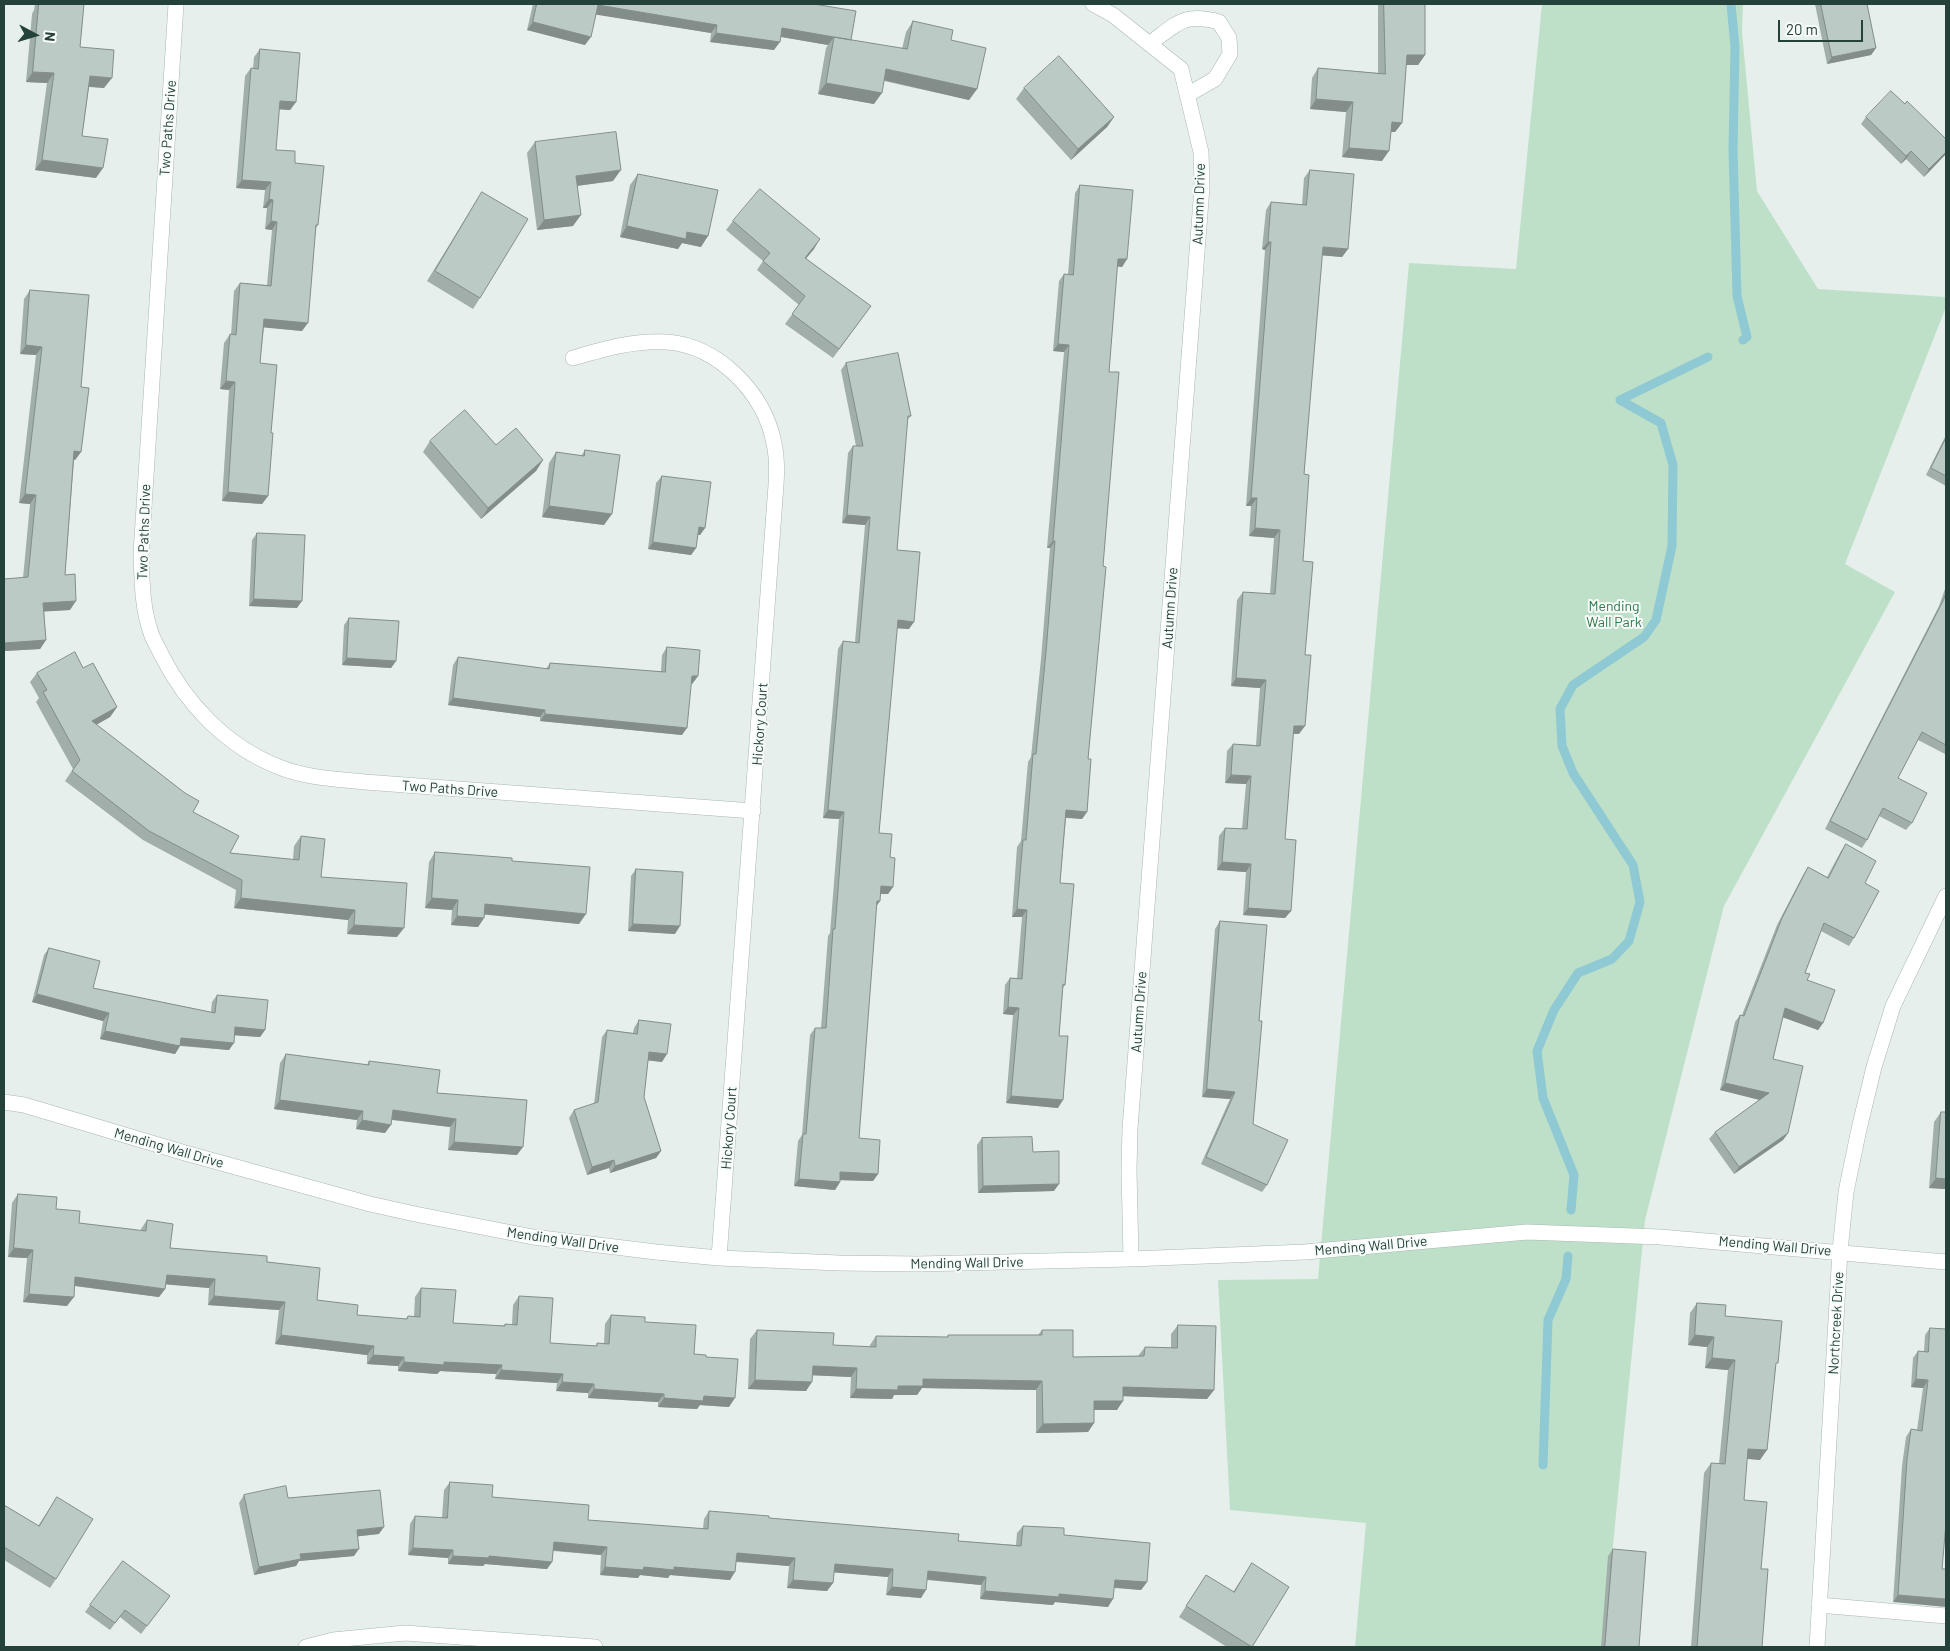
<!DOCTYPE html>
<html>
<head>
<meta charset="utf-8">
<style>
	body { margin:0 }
	#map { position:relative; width:1950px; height:1651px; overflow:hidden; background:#e6efeb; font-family:Barlow,sans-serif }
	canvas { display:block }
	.frame { position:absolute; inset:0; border:5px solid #24423a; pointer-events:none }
	.north { position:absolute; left:10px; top:10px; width:50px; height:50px; -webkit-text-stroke:4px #f7fbf9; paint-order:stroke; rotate:96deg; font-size:14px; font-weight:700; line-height:20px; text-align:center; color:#24423a }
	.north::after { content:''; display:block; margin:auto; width:18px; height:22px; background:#24423a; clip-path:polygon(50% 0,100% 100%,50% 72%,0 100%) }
	.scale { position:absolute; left:1778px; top:20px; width:85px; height:22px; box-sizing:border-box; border:2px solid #24423a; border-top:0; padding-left:6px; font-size:15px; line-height:18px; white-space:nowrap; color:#24423a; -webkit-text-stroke:4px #f7fbf9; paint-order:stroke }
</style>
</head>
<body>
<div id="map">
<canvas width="1950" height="1651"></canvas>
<div class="frame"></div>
<div class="north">N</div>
<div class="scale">20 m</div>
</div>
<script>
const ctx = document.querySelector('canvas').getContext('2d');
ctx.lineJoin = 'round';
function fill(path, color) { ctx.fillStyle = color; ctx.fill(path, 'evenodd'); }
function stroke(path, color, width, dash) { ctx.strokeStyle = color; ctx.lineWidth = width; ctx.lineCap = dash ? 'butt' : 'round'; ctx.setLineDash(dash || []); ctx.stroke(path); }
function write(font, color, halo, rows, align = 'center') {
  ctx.font = font + ' Barlow,sans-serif'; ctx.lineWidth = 4; ctx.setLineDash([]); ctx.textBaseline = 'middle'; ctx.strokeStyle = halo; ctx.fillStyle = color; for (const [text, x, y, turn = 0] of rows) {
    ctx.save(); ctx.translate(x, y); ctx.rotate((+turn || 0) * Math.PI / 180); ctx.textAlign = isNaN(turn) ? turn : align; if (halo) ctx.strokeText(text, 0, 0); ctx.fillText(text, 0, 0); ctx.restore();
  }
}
const green = new Path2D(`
	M1542 4H1743L1742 32 1757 191 1818 289 1946 297V307L1845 564 1895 592 1724 906 1645 1220 1603 1647H1355L1366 1523 1230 1510 1218 1280 1318 1279 1409 263 1516 269Z`);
const stream = new Path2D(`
	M1731 4 1735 47 1733 150 1737 296 1747 337 1743 340
	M1571 1210 1574 1175 1543 1098 1537 1051 1554 1010 1578 973 1612 959 1629 941 1640 902 1633 865 1573 773 1562 746 1560 709 1573 685 1644 637 1656 620 1672 546 1673 465 1661 423 1620 400 1708 357
	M1543 1465 1548 1320 1566 1279 1568 1256`);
const street = new Path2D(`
	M176 4 141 554C142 580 142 608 151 633 153 640 158 647 161 654 186 704 226 746 279 767 306 778 337 779 365 782L753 811
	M1093 4 1113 15 1181 69 1201 152 1202 187 1130 1128 1129 1170 1131 1259
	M1149 44C1177 24 1183 12 1219 22L1229 38 1230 54 1215 79 1187 95
	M573 358C604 349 634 340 667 342 719 346 764 393 774 443 777 457 777 471 776 485L719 1258
	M4 1102 24 1105 185 1153 370 1204 415 1214 533 1237 656 1252 719 1258 839 1263 918 1264 1131 1259 1305 1252 1527 1232 1660 1237 1946 1262
	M1819 1605 1946 1616
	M306 1647 333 1640 405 1633 595 1647
	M1817 1647 1840 1251 1846 1192 1859 1129 1874 1067 1893 1006 1946 896`);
const wall = new Path2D(`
	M35 4H84L80 47 104 88 89 87 82 136 96 178 35 170 47 83 26 82 32 14 34 10Z
	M533 4H814L851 40 902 49 906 32 913 21 951 40 977 89 969 100 884 81 874 104 818 94 826 48 828 45 781 37 774 50 710 42 711 33 596 14 585 45 527 30Z
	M1378 4H1425V55L1418 65H1406L1402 123 1395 132H1391L1382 161 1342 157 1346 112 1310 109 1312 78 1318 68 1378 73Z
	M1815 4H1867L1876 48 1871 55 1827 64Z
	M260 49 296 102 290 110 279 109 276 150 295 163 318 225 316 228 302 331 264 327 260 363 271 433 268 496 262 504 222 501 229 390 220 389 224 343 230 334 231 335 234 291 240 283 267 285 272 230 265 229 267 208H263L265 190 236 188 245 76 251 68 253 69 254 57Z
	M1024 88 1114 117 1107 127 1071 160 1016 99Z
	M1905 104 1946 154 1924 177 1906 159 1901 164 1861 124 1866 117Z
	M535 142 613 181 577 186 573 226 537 230 527 153Z
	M1310 170 1348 249 1342 257 1322 255 1304 474 1299 734H1293L1285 839 1291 911 1285 918 1243 915 1246 872 1217 870 1219 836 1225 828 1242 829 1246 784 1225 783 1227 751 1233 744 1256 745 1260 688 1231 686 1237 600 1243 592 1270 594 1274 538 1249 536 1251 506H1246L1265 250 1262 249 1266 210 1271 202 1302 205 1304 178Z
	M638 174 701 247 682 243 678 249 620 237 630 185Z
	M1080 185 1127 259 1122 267 1117 266 1109 372 1103 566 1088 759 1087 812 1082 819 1066 818 1060 883 1065 985 1063 988 1059 1036 1058 1108 1006 1103 1013 1015 1003 1014 1005 985 1010 978H1017L1022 917H1012L1017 847 1021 841 1028 762 1031 757 1041 659 1050 548H1047L1064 352 1053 351 1059 281 1064 274H1068L1075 193Z
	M482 192 480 298 473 309 427 281 475 203Z
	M733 221 814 249 806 259 871 306 833 358 785 324 799 305 757 270 763 261 726 230Z
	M30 290 81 387V452L75 460H74L65 575 70 610 44 611 46 640 40 649 4 651V579L23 578 30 504 19 503 36 355 20 354 24 299Z
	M846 363 911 416 907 420 897 550 909 629 897 628 879 833 890 857 893 887 888 894H881L876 907 859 1138 878 1174 873 1181 840 1180V1182L835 1190 794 1186 798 1141 802 1135 810 1035 815 1028H821L828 936 830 933 839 819 823 818 838 649 843 641 855 642 865 525 842 523 848 453 853 446H856L841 370Z
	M1946 435V486L1926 475Z
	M430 441 496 445 543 460 536 471 481 519 423 452Z
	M585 450 604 525 542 517 549 463 556 452 581 456Z
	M662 476 705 528 700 535H698L696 548 691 555 648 549 656 483Z
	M257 533 297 608 249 606 252 540Z
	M1946 586V751L1945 754 1918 740 1898 778 1912 823 1906 830 1879 816 1867 840 1862 848 1825 829 1939 606Z
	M349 618 396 661 391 668 342 665 344 625Z
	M667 647 698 676 692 684 691 683 682 735 540 721V717L448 705 453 665 458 657 546 669 550 663 661 672 662 655Z
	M83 668 117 707 110 717 96 725 193 812 230 853 293 860 294 846 301 836 321 877 397 937 347 934 348 920 234 908 236 890 143 840 65 781 73 769 36 702 39 698 30 682 37 673Z
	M1846 844 1865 883 1854 938 1849 946 1821 931 1805 973 1823 1023 1818 1030 1783 1017 1773 1059 1788 1133 1783 1140 1734 1174 1709 1139 1715 1132 1760 1100 1720 1090 1735 1022 1740 1015H1742L1777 925 1803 875 1808 867 1827 877 1841 851Z
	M435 852 512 861 579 924 485 914 484 918 478 927 451 925 452 910 425 908 429 862Z
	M636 869 675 934 628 931 631 876Z
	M1220 921 1259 1021 1253 1124 1267 1185 1262 1192 1201 1164 1230 1099 1202 1097 1215 929Z
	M49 948 93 988 211 1012 212 1002 217 995 265 1030 260 1037 235 1035 229 1050 180 1046 175 1054 100 1039 103 1021 32 1002 44 955Z
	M639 1020 662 1062 648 1060 644 1097 661 1151 656 1158 610 1173 609 1168 587 1175 569 1118 574 1110 594 1104 602 1037 607 1030 633 1033 634 1028Z
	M286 1054 367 1065 369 1061 437 1093 517 1155 448 1150 450 1127 392 1120 385 1133 356 1129 357 1120 274 1109 280 1063Z
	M1941 1112 1946 1189 1929 1188 1934 1122Z
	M982 1138 1033 1152 1054 1191 978 1193 977 1145Z
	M18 1194 56 1209 79 1223 141 1231V1229L147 1220 170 1248 267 1262 317 1300 357 1315 406 1319 408 1316 414 1317 415 1297 421 1288 453 1323 503 1326 505 1324 512 1325 513 1305 519 1296 550 1343 596 1346 597 1343 604 1344 605 1324 611 1315 645 1322 694 1354 706 1357 729 1407 700 1405 697 1409 658 1407V1402L588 1398V1393L556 1391 557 1383 495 1379 496 1374 440 1371 437 1374 398 1371V1366L367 1364V1355L275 1344 279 1310 208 1305 209 1288 166 1284 165 1289 159 1297 74 1286 67 1306 23 1302 27 1258 8 1257 12 1203Z
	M1697 1303 1725 1316 1776 1367 1760 1460 1747 1459 1744 1500 1761 1569 1762 1647H1691L1704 1473 1711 1463 1719 1464 1728 1370 1705 1368 1707 1347 1688 1345 1690 1313Z
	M1178 1325 1214 1390 1207 1399 1123 1396 1117 1410H1094V1423L1088 1432 1036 1433V1390L922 1388 917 1395H894L892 1399 850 1398 851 1377 812 1375 806 1391 748 1389 750 1339 757 1330 833 1345 870 1347V1345L876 1336 947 1337 948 1335H1038L1042 1330 1073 1357 1138 1356 1145 1347 1171 1348V1334Z
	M1930 1328 1942 1569 1893 1602 1902 1466 1906 1437 1911 1429 1917 1430 1923 1388 1911 1387 1913 1358 1918 1351 1924 1352 1925 1335Z
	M450 1482 492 1497 588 1520 703 1529 704 1519 709 1511 958 1541 1016 1545 1017 1533 1023 1526 1064 1535 1147 1582 1141 1590 1114 1588 1108 1607 1055 1602 1053 1605 980 1599 981 1585 927 1580 921 1598 886 1595 888 1577 834 1572 833 1583 827 1591 787 1588 789 1566 736 1562 730 1580 670 1575 668 1578 640 1575 638 1578 600 1575 601 1555 553 1551 552 1562 547 1569 485 1564 483 1566 448 1564V1558L408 1555 410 1524 415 1516 442 1518 444 1490Z
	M244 1495 288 1498 379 1534 358 1536 354 1556 299 1561 296 1566 254 1575 239 1503Z
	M57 1497 56 1579 50 1588 4 1560V1505L38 1526Z
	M1613 1549 1639 1647H1601L1608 1556Z
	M123 1561 170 1596 141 1634 120 1617 110 1630 85 1612Z
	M1252 1563V1647H1227L1179 1617 1206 1575 1233 1592Z`);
const shadedWall = new Path2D(`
	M598 5 717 25 711 33 592 14Z
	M533 22 591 37 585 45 527 30Z
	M782 28 834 37 828 45 776 36Z
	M716 33 780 42 774 50 710 42Z
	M1876 48 1871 55 1827 64 1832 57Z
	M1407 55H1425L1418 65H1400Z
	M886 69 977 89 969 100 879 79Z
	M33 72 54 73 47 83 26 82Z
	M90 76 112 78 104 88 83 86Z
	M826 83 882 93 874 104 818 94Z
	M1316 99 1353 102 1346 112 1310 109Z
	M280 101 296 102 290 110 274 109Z
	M1114 117 1107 127 1071 160 1078 149Z
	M1392 122 1402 123 1395 132H1385Z
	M1349 148 1389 151 1382 161 1342 157Z
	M1911 151 1906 159 1901 164 1906 156Z
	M1946 152V154L1924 177 1929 169Z
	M42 160 103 168 96 178 35 170Z
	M621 170 613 181 568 187 576 176Z
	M242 180 271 182 265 190 236 188Z
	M269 199 273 200 267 208H263Z
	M581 215 573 226 537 230 544 220Z
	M271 221 277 222 272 230 265 229Z
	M627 226 687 232 708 236 701 247 682 243 678 249 620 237Z
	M820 239 814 249 798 267 805 258Z
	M1268 242H1271L1265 250 1262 249Z
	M1323 247 1348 249 1342 257 1317 255Z
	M1118 259H1127L1122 267 1113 266Z
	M264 319 308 323 302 331 259 327Z
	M1058 344 1069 345 1064 352 1053 351Z
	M26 345 42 347 36 355 20 354Z
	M226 381 235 382 229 390 220 389Z
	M74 451 81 452 75 460 69 459Z
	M543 460 536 471 481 519 488 508Z
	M228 492 268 496 262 504 222 501Z
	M25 494 36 495 30 504 19 503Z
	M1251 498H1257L1251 506H1246Z
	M549 506 612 514 604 525 542 517Z
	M847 515 870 517 865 525 842 523Z
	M699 527 705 528 700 535 693 534Z
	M1255 528 1280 530 1274 538 1249 536Z
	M1053 541H1055L1050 548H1047Z
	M653 542 696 548 691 555 648 549Z
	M254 599 302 601 297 608 249 606Z
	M76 601 70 610 37 612 43 603Z
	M898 620 914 622 909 629 892 628Z
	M46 640 40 649 4 651V643Z
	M347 658 396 661 391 668 342 665Z
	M692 676H698L692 684 687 683Z
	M1236 678 1266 680 1260 688 1231 686Z
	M453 698 545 710 540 717 448 705Z
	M117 707 110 717 85 731 92 721Z
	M545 714 687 728 682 735 540 721Z
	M1294 726H1305L1299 734 1288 733Z
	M1231 775 1251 776 1246 784 1225 783Z
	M828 810 844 812 839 819 823 818Z
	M1066 810 1087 812 1082 819 1061 817Z
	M1222 862 1251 864 1246 872 1217 870Z
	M881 886 893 887 888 894H876Z
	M241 898 355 910 348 920 234 908Z
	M432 898 458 900 452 910 425 908Z
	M877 901H880L875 908Z
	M485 904 586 914 579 924 479 914Z
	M1248 908 1291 911 1285 918 1243 915Z
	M1017 909 1027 910 1022 917H1012Z
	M457 916 484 918 478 927 451 925Z
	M633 924 680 926 675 934 628 931Z
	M354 925 404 928 397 937 347 934Z
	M37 994 109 1013 103 1021 32 1002Z
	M1008 1007 1019 1008 1013 1015 1003 1014Z
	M1785 1008 1823 1023 1818 1030 1779 1016Z
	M235 1027 265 1030 260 1037 230 1035Z
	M105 1031 180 1046 175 1054 100 1039Z
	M181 1038 234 1043 229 1050 176 1045Z
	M649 1052 667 1054 662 1062 644 1060Z
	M1725 1083 1769 1093 1764 1101 1720 1090Z
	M1207 1089 1235 1092 1230 1099 1202 1097Z
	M1011 1096 1063 1100 1058 1108 1006 1103Z
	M280 1100 363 1111 357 1120 274 1109Z
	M393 1110 456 1119 450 1127 387 1119Z
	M362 1120 391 1125 385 1133 356 1129Z
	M1788 1133 1783 1140 1734 1174 1739 1167Z
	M454 1142 523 1147 517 1155 448 1150Z
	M661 1151 656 1158 610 1173 615 1166Z
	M614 1160 609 1168 587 1175 592 1167Z
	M840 1172 878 1174 873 1181 835 1180Z
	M1936 1178 1946 1179V1189L1929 1188Z
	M799 1179 840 1182 835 1190 794 1186Z
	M1059 1184 1054 1191 978 1193 983 1186Z
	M14 1248 33 1250 27 1258 8 1257Z
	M167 1275 215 1279 209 1288 161 1284Z
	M75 1277 165 1289 159 1297 69 1285Z
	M29 1294 74 1297 67 1306 23 1302Z
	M214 1296 285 1302 279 1310 208 1305Z
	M281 1335 374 1346 367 1355 275 1344Z
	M1695 1335 1714 1337 1707 1347 1688 1345Z
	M373 1355 404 1357 398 1366 367 1364Z
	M1712 1358 1735 1360 1728 1370 1705 1368Z
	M404 1362H444L502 1365 496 1374 440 1371 437 1374 398 1371Z
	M813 1366 857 1368 851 1377 806 1375Z
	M501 1370 563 1374 557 1383 495 1379Z
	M923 1379 1042 1381 1036 1390 922 1388 917 1395H894L892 1399 850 1398 856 1389 898 1386Z
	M1916 1379 1928 1380 1923 1388 1911 1387Z
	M755 1380 812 1382 806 1391 748 1389Z
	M562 1382 594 1384 588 1393 556 1391Z
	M1123 1387 1214 1390 1207 1399 1117 1396Z
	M594 1389 664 1394 658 1402 588 1398Z
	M704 1396 735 1398 729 1407 700 1405 697 1409 658 1407 664 1398Z
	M1094 1401H1123L1117 1410H1087Z
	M1094 1423 1088 1432 1036 1433 1043 1424Z
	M1748 1449 1767 1450 1760 1460 1741 1458Z
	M384 1527 379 1534 352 1537 357 1530Z
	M554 1542 607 1547 601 1555 549 1550Z
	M413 1548 453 1550 448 1558 408 1555Z
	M359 1549 354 1556 299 1561 296 1566 254 1575 259 1567 300 1554Z
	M737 1553 795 1558 789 1566 731 1561Z
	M453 1556H489L552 1562 547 1569 485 1564 483 1566 448 1564Z
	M835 1564 893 1569 888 1577 829 1572Z
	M605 1567H674L735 1572 730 1580 670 1575 668 1578 640 1575 638 1578 600 1575Z
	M928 1571 986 1577 981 1585 922 1579Z
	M793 1580 833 1583 827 1591 787 1588Z
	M1115 1580 1147 1582 1141 1590 1109 1587Z
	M892 1587 926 1590 921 1598 886 1595Z
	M985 1591 1059 1594 1113 1599 1108 1607 1055 1602 1053 1605 980 1599Z
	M1898 1595 1946 1599V1607L1893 1602Z`);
const building = new Path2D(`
	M39 4H84L80 47 114 50 112 78 90 76 82 136 108 139 103 168 42 160 54 73 33 72Z
	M537 4H814L856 11 851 40 782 28 780 42 716 33 717 25 598 5 591 37 533 22Z
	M1384 4H1425V55H1407L1402 123 1392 122 1389 151 1349 148 1353 102 1316 99 1318 68 1385 74Z
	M1821 4H1867L1876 48 1832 57Z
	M913 21 953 30 951 40 986 48 977 89 886 69 882 93 826 83 834 37 907 49Z
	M260 49 300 53 296 102 280 101 276 150 295 151V163L324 166 318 225H316L308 323 264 319 260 363 277 365 271 433H273L268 496 228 492 235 382 226 381 230 334 236 335 240 283 271 286 277 222 271 221 273 200 269 199 271 182 242 180 251 68 258 69Z
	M1059 56 1114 117 1078 149 1024 88Z
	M1891 91 1905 104 1907 101 1946 139V152L1929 169 1911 151 1906 156 1866 117Z
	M616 132 621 170 576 176 581 215 544 220 535 142Z
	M1310 170 1354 174 1348 249 1323 247 1304 474 1309 475 1303 561 1313 562 1305 655H1311L1305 726H1294L1285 839 1296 840 1291 911 1248 908 1251 864 1222 862 1225 828 1247 829 1251 776 1231 775 1233 744 1260 746 1266 680 1236 678 1243 592 1275 594 1280 530 1255 528 1257 498H1251L1271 242H1268L1271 202 1306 205Z
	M638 174 718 190 708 236 687 232 686 239 627 226Z
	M1080 185 1133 190 1127 259H1118L1109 372H1119L1103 566 1106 567 1088 759H1091L1087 812 1066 810 1060 883 1074 884 1065 985 1063 984 1059 1036H1068L1063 1100 1011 1096 1019 1008 1008 1007 1010 978 1022 979 1027 910 1017 909 1023 840H1026L1033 754H1036L1046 652 1055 541H1053L1069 345 1058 344 1064 274 1073 275Z
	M760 189 820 239 805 258 871 306 839 349 792 314 805 296 763 261 770 253 733 221Z
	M482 192 528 219 480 298 435 271Z
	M30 290 89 295 81 387 89 388 81 452 74 451 65 575 75 574 76 601 43 603 46 640 4 643V579L28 577 36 495 25 494 42 347 26 345Z
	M898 353 911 416H908L897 550 920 552 914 622 898 620 879 833 892 834 890 857 895 858 893 887 881 886 880 901H877L859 1138 880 1140 878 1174 840 1172V1182L799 1179 803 1134H806L815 1028H826L833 929H835L844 812 828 810 843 641 859 643 870 517 847 515 853 446H863L846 363Z
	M465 410 496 445 516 428 543 460 488 508 430 441Z
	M1946 438V476L1931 468Z
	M585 450 620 455 612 514 549 506 556 452 584 456Z
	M662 476 711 482 705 528 699 527 696 548 653 542Z
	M257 533 305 535 302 601 254 599Z
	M1946 593V745L1922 732 1898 778 1927 793 1912 823 1883 808 1867 840 1830 821 1944 599Z
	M349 618 399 621 396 661 347 658Z
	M667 647 700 650 698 676H692L687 728 545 714V710L453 698 458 657 549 669 550 663 665 672Z
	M75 652 83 668 93 663 117 707 92 721 185 793 199 801 193 812 239 836 230 853 299 860 301 836 325 839 321 877 407 883 404 928 354 925 355 910 241 898 242 880 149 831 72 771 80 760 43 692 47 690 37 673Z
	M1846 844 1876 861 1865 883 1879 891 1854 938 1824 923 1805 973 1810 974 1807 980 1835 990 1823 1023 1785 1008 1773 1059 1803 1066 1788 1133 1739 1167 1715 1132 1769 1093 1725 1083 1740 1015 1744 1016 1782 918 1808 867 1828 878Z
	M435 852 512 858V861L590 867 586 914 485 904 484 918 457 916 458 900 432 898Z
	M636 869 683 872 680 926 633 924Z
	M1220 921 1267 925 1259 1021H1262L1253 1124 1288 1140 1267 1185 1206 1157 1235 1092 1207 1089Z
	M49 948 100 961 93 988 215 1013 217 995 268 1000 265 1030 235 1027 234 1043 181 1038 180 1046 105 1031 109 1013 37 994Z
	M639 1020 671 1024 667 1054 649 1052 644 1097 661 1151 615 1166 614 1160 592 1167 574 1110 598 1102 607 1030 637 1034Z
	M286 1054 369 1065V1061L440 1070 437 1093 527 1100 523 1147 454 1142 456 1119 393 1110 391 1125 362 1120 363 1111 280 1100Z
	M1941 1112H1946V1179L1936 1178Z
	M1032 1137 1033 1152 1059 1151V1184L983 1186 982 1138Z
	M18 1194 57 1197 56 1209 80 1211 79 1223 146 1231 147 1220 173 1224 170 1248 267 1256V1262L320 1268 317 1300 358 1305 357 1315 407 1319 408 1316 420 1317 421 1288 456 1290 453 1323 505 1326V1324L517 1325 519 1296 553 1298 550 1343 597 1346V1343L609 1344 611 1315 645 1317V1322L696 1325 694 1354 706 1355V1357L738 1359 735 1398 704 1396 703 1401 664 1398V1394L594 1389V1384L562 1382 563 1374 501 1370 502 1365 444 1362V1365L404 1362V1357L373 1355 374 1346 281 1335 285 1302 214 1296 215 1279 167 1275 165 1289 75 1277 74 1297 29 1294 33 1250 14 1248Z
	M1697 1303 1726 1305 1725 1316 1782 1321 1778 1363H1776L1767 1450 1748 1449 1744 1500 1767 1502 1761 1569H1768L1762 1647H1697L1711 1463 1725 1464 1735 1360 1712 1358 1714 1337 1695 1335Z
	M1178 1325 1216 1326 1214 1390 1123 1387V1401H1094V1423L1043 1424 1042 1381 923 1379V1386H898V1390L856 1389 857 1368 813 1366 812 1382 755 1380 757 1330 834 1333 833 1345 876 1347V1336L948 1337V1335H1042V1330H1073V1357L1144 1356 1145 1347 1177 1348Z
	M1930 1328 1946 1329V1523L1942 1569H1946V1599L1898 1595 1907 1459 1911 1429 1922 1431 1928 1380 1916 1379 1918 1351 1928 1352Z
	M450 1482 493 1485 492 1497 589 1505 588 1520 708 1529 709 1511 769 1516V1518L959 1534 958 1541 1021 1546 1023 1526 1064 1528V1535L1150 1543 1147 1582 1115 1580 1113 1599 1059 1594V1597L985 1591 986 1577 928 1571 926 1590 892 1587 893 1569 835 1564 833 1583 793 1580 795 1558 737 1553 735 1572 674 1567V1570L644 1567 643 1570 605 1567 607 1547 554 1542 552 1562 489 1556V1558L453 1556V1550L413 1548 415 1516 447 1518Z
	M286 1486 288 1498 380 1490 384 1527 357 1530 359 1549 300 1554 301 1559 259 1567 244 1495Z
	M57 1497 93 1519 56 1579 4 1547V1505L39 1526Z
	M1613 1549 1646 1552 1639 1647H1605Z
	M123 1561 170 1596 147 1626 125 1610 115 1623 90 1605Z
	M1252 1563 1289 1587 1252 1647 1186 1606 1206 1575 1234 1592Z`);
const streetNames = [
	["Two Paths Drive",168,128,-86],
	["Autumn Drive",1199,204,-88],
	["Two Paths Drive",144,532,-88],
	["Autumn Drive",1170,608,-86],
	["Hickory Court",760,724,-86],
	["Two Paths Drive",450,789,4],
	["Autumn Drive",1139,1012,-86],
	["Hickory Court",729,1128,-86],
	["Mending Wall Drive",169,1148,16],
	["Mending Wall Drive",563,1240,8],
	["Mending Wall Drive",1371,1246,-5],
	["Mending Wall Drive",1775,1246,5],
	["Mending Wall Drive",967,1263,-1],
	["Northcreek Drive",1836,1323,-87]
];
const parkNames = [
	["Mending",1614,606],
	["Wall Park",1614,622]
];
fill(green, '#bfe0c8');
stroke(stream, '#8ec9d4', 9);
stroke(street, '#a8b8b2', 16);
stroke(street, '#fff', 15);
fill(wall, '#a1aea9');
fill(shadedWall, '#838d89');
fill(building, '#bbcac4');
stroke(building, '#838d89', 1);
write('14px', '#24423a', '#f7fbf9', streetNames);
write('14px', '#2d7a4b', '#f7fbf9', parkNames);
</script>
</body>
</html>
